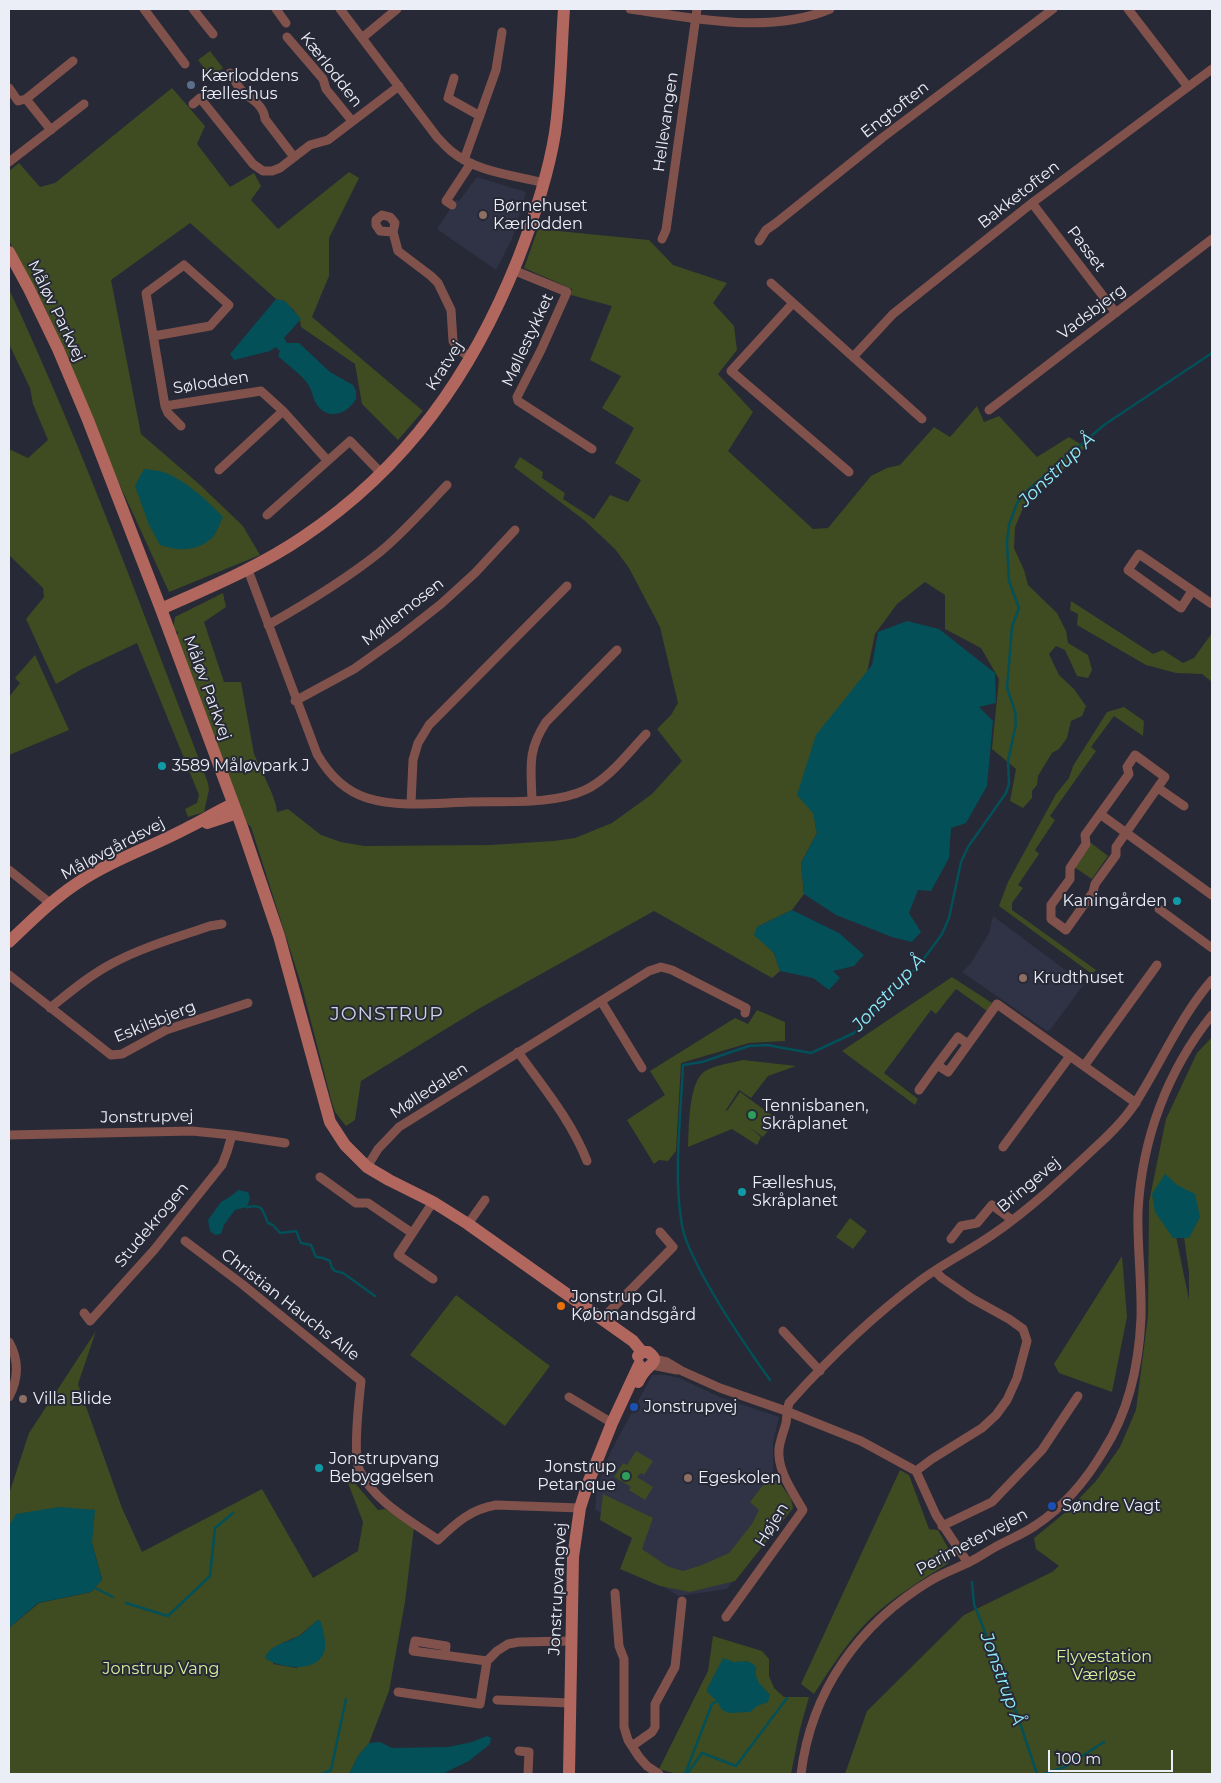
<!DOCTYPE html>
<html>
<head>
<meta charset="utf-8">
<style>
	body { margin:0 }
	#map { position:relative; width:1221px; height:1783px; overflow:hidden; background:#272936; font-family:Montserrat,sans-serif }
	canvas { display:block }
	.frame { position:absolute; inset:0; border:10px solid #eceef7; pointer-events:none }
	.scale { position:absolute; left:1048px; top:1750px; width:125px; height:22px; box-sizing:border-box; border:2px solid #eceef7; border-top:0; padding-left:6px; font-size:15px; line-height:18px; white-space:nowrap; color:#eceef7; -webkit-text-stroke:4px #272936; paint-order:stroke }
</style>
</head>
<body>
<div id="map">
<canvas width="1221" height="1783"></canvas>
<div class="frame"></div>
<div class="scale">100 m</div>
</div>
<script>
const ctx = document.querySelector('canvas').getContext('2d');
ctx.lineJoin = 'round';
function fill(path, color) { ctx.fillStyle = color; ctx.fill(path, 'evenodd'); }
function stroke(path, color, width, dash) { ctx.strokeStyle = color; ctx.lineWidth = width; ctx.lineCap = dash ? 'butt' : 'round'; ctx.setLineDash(dash || []); ctx.stroke(path); }
function write(font, color, halo, rows, align = 'center') {
  ctx.font = font + ' Montserrat,sans-serif'; ctx.lineWidth = 4; ctx.setLineDash([]); ctx.textBaseline = 'middle'; ctx.strokeStyle = halo; ctx.fillStyle = color; for (const [text, x, y, turn = 0] of rows) {
    ctx.save(); ctx.translate(x, y); ctx.rotate((+turn || 0) * Math.PI / 180); ctx.textAlign = isNaN(turn) ? turn : align; if (halo) ctx.strokeText(text, 0, 0); ctx.fillText(text, 0, 0); ctx.restore();
  }
}
const built = new Path2D(`
	M477 177 523 191 526 193 512 239 496 270 437 229 456 200 459 201Z
	M993 916 1084 984 1050 1030 1047 1031 962 972 971 963 989 933Z
	M652 1375H666L679 1378 722 1398 779 1417 773 1442V1470L783 1514 727 1589 678 1596 624 1560 636 1535 595 1509 597 1486 611 1451Z`);
const green = new Path2D(`
	M210 51 223 68 211 77 198 60Z
	M172 88 205 126 197 144 230 187 254 173 261 186 251 200 278 229 349 172 359 178 329 238V276L312 317 423 411 398 440 362 404 355 364 301 327C301 314 288 302 276 299L190 223 111 280 141 434 199 484 243 526 260 555 169 592 112 468 47 312 9 241V171L19 163 40 187 55 183Z
	M538 229 649 240 673 265 727 283 713 303 734 326 737 350 718 374 753 412 728 451 813 529 828 528 871 476 887 468 900 465 934 427 950 437 977 406 984 422 999 416 1037 457 1069 437 1085 447 1071 463 1040 487 1027 499 1015 527 1014 548 1024 570 1028 585 1057 613 1066 631 1068 643 1088 655 1092 670 1088 678 1077 676 1065 650 1056 646 1049 654 1059 675 1074 689 1086 706 1082 716 1071 721 1067 738 1059 749 1052 753 1038 776 1037 785 1032 791V798L1023 808 1010 801 1016 769 992 749 999 679 981 648 945 629V595L925 582 897 604 875 634 865 682 815 823 817 833 801 863 804 894 792 910 757 927 774 953 780 971 772 978 654 911 480 1008 361 1081 355 1120 346 1126 335 1112 332 1103 302 987 251 827 246 822 177 636 178 632 173 630 175 617 223 593 226 607 204 622 224 682H241L254 754 271 791 276 805 277 812 288 809 321 835 341 842 364 846 490 845 554 841 575 838 612 823 652 794 682 761 657 729 671 715 678 703 660 627 629 568 615 549 584 520 514 467 520 457 543 472 542 478 565 493 563 499 594 519 610 495 628 502 641 480 615 463 634 428 602 408 621 376 590 360 612 306 571 295 572 289 524 268Z
	M9 289C84 450 145 617 208 783L209 790 204 812 188 817 185 809 197 803 199 795 137 643 82 669 56 684 26 619 44 597 43 588 9 555V449L28 458 48 440 33 404 30 388 9 344Z
	M1071 601 1153 654 1163 650 1183 663 1194 658 1212 633V682L1202 674 1176 673 1146 665 1077 625 1078 614 1070 610Z
	M35 655 69 730 9 755V697L20 683 15 678Z
	M1124 707 1144 721 1143 736 1114 716 1091 747 1096 751 1050 816 1055 820 1035 850 1039 854 1018 885 1023 888 1012 903V910L1096 970 1092 974 999 906 1008 882 1056 794 1069 778 1073 766 1107 712Z
	M1091 843 1108 856 1092 879 1074 867Z
	M952 977 992 1003 987 1011 956 989 936 1014 931 1010 884 1073 918 1099 915 1105 842 1051Z
	M757 1010 785 1022V1041L749 1043 681 1063 676 1151 668 1161 659 1160 654 1164 627 1120 665 1095 650 1071 735 1018 748 1024Z
	M1212 1037V1774H845L867 1711 964 1615 1052 1572 1059 1566 1036 1549 1034 1538 1067 1511 1096 1481 1120 1447 1136 1410 1148 1316 1149 1202 1166 1119 1197 1053ZM1179 1201 1189 1273V1300L1171 1212Z
	M743 1060 796 1066 768 1076 751 1098 739 1090 726 1110 727 1111 740 1092 777 1119 763 1137 749 1127 761 1137 757 1145 732 1129 688 1147C689 1129 688 1082 705 1071 715 1065 731 1063 743 1060Z
	M850 1218 867 1231 853 1249 836 1237Z
	M1122 1256 1127 1317 1112 1392 1059 1373 1054 1364Z
	M456 1295 550 1366 505 1426 410 1355Z
	M96 1331 78 1384 122 1508 142 1552 262 1489 313 1578 358 1551 363 1522 348 1483 353 1481 378 1510 385 1509 414 1527 405 1602 389 1691 369 1743 358 1756 349 1774H9V1628L39 1603 91 1592 102 1579 92 1543 9 1526V1494L29 1433ZM318 1620 321 1622 297 1668 273 1664 282 1643 299 1636Z
	M636 1451 653 1461 644 1475 641 1473 637 1477 653 1487 645 1500 629 1490 631 1487 614 1477 623 1463 627 1465Z
	M900 1470 909 1475 929 1529 938 1530 951 1553V1559L947 1564C920 1581 892 1598 869 1620 847 1642 831 1668 814 1694L801 1684Z
	M778 1480 791 1499 793 1508 735 1581 690 1592 660 1586 620 1569 632 1538 600 1520 603 1494 653 1518 642 1549 667 1566 683 1571 702 1565 729 1553 752 1524 759 1510 750 1502 764 1484Z
	M713 1636 762 1651 769 1659V1676L774 1688 784 1697H809L800 1729 791 1774H677L659 1769 708 1671Z`);
const water = new Path2D(`
	M276 299 285 301 301 319 284 338 287 343H299L330 372 353 385 356 391V399C347 414 329 421 317 405 313 399 312 389 307 383 300 373 287 365 278 356L280 351 276 347 270 351 234 360 230 354Z
	M144 469C150 470 157 470 163 472 184 479 208 501 223 517 220 523 217 533 212 538 197 552 178 551 160 545L149 525 135 486Z
	M907 621 939 629 995 673 996 703 979 707 993 721 987 786 966 823 951 828 949 858 931 891 918 890 909 913 921 932 912 942 892 937 836 915 804 894 801 863 817 833 813 813 797 795 816 735 872 665 878 632Z
	M792 910 839 933 864 955 854 966 833 971 840 978 829 990 813 978 780 971 774 953 754 935 757 927Z
	M1165 1174 1177 1185 1195 1194 1200 1217 1189 1238H1173L1155 1212 1152 1194Z
	M238 1190 248 1192 250 1198 247 1207 235 1210 224 1225 221 1234 215 1235 210 1231 208 1220 221 1202 231 1196Z
	M59 1507 95 1510 92 1543 102 1580 91 1592 38 1603 9 1628V1526L16 1514Z
	M318 1620 321 1622C323 1630 326 1641 325 1649 320 1674 280 1669 265 1658 270 1644 287 1643 299 1636 306 1632 311 1625 318 1620Z
	M723 1658 734 1662 747 1661 753 1664 756 1667V1676L759 1683 770 1695 768 1702 757 1706 750 1712 729 1713 722 1710 717 1701 707 1692V1689Z
	M487 1736 491 1738 490 1744 469 1761 442 1774H349L358 1756 369 1743 380 1742 392 1748 448 1747 472 1742Z`);
const stream = new Path2D(`
	M247 1207C264 1204 262 1210 268 1223L273 1225 280 1233 296 1231 301 1243 311 1245 316 1257 323 1258 330 1261 332 1268 335 1271 343 1273 375 1296
	M770 1380C745 1345 722 1311 702 1274 694 1258 685 1242 682 1225 673 1177 681 1114 683 1065L702 1062 749 1046 767 1045 811 1053 854 1033 920 964 942 934 949 918 961 862 968 847 1006 793 1009 784 1008 761 1016 724 1015 711 1007 688 1012 627 1019 608 1009 581 1007 542 1009 525 1017 503 1029 489 1104 425 1212 353
	M972 1582 974 1604 1018 1717 1037 1774
	M95 1588 113 1597
	M126 1603 168 1616 210 1576 215 1528 233 1513
	M322 1774 331 1770 346 1699
	M685 1774 712 1704 717 1701
	M687 1774 702 1753 736 1766 787 1698
	M1044 1774 1065 1767 1104 1742`);
const street = new Path2D(`
	M144 9 185 64
	M193 9 213 34
	M276 9 286 23
	M340 9 437 137C441 141 446 147 451 151 476 172 513 175 544 183
	M630 9C694 18 768 35 830 9
	M1128 9 1188 87
	M287 37 323 79 326 89 352 121
	M362 38 397 9
	M230 73C234 79 239 89 245 94 254 100 264 107 265 119L294 157
	M454 78 448 98 480 116
	M9 88 18 101 26 99 51 130
	M26 99 73 61
	M193 104 200 98 253 164 263 171H272L280 168 310 145 328 140 399 86
	M464 160 496 70 502 32
	M9 162 84 104
	M1032 203 1116 313
	M452 205 446 201 471 163
	M393 232 380 231 376 225V220L382 215 390 217 395 223 393 232 398 251 431 276 438 283 451 310 453 341 457 348 471 358
	M662 239 666 230 697 9
	M759 241 766 230 776 223 882 138 1053 9
	M513 270 567 292 541 350 517 397 518 401 592 449
	M771 283 922 419
	M793 303 731 371 849 472
	M154 336 210 326 229 305 184 265 146 293 165 406 168 413 181 426
	M853 357 893 314 1032 203 1212 69
	M165 406 261 391 283 411 327 460
	M989 410 1212 239
	M219 470 283 411
	M267 515 350 441 381 473
	M248 570 317 754C328 773 345 791 367 798 399 808 436 803 469 802 504 801 553 805 585 790 609 779 628 753 646 734
	M1192 591 1181 608 1128 570 1139 554 1212 604
	M268 625C307 603 345 580 380 552 404 532 425 508 447 485
	M295 701 354 669 399 637 441 604 475 573 515 530
	M1135 755 1165 777 1116 847V855L1095 884 1093 892 1066 930 1051 919V905L1070 879V868L1086 844 1085 835 1129 774 1127 767Z
	M1158 788 1184 806
	M532 800C531 767 527 751 546 722L617 650
	M411 803 413 760 418 743 429 725 567 586
	M1100 814 1212 895
	M9 870 51 904
	M1159 909 1212 948
	M9 975 111 1055 122 1054 166 1030 248 1003
	M601 1001 642 1068
	M50 1008C70 992 90 975 113 963 143 947 178 937 210 926L222 924
	M518 1052C543 1087 571 1120 587 1161
	M937 1065 958 1037 968 1044
	M1084 1066 1157 965
	M919 1090 937 1065 948 1072 997 1004 1136 1103
	M9 1135 192 1131 232 1135 285 1143
	M1003 1147 1070 1056
	M367 1167 378 1149 399 1127 649 971 661 967 672 970 746 1008 745 1013
	M320 1177 356 1203H368L412 1233
	M468 1224 485 1200
	M951 1239 961 1226 977 1223 992 1205 1012 1220
	M185 1241 242 1284 361 1381C359 1399 353 1454 359 1469 373 1501 411 1521 438 1540 456 1523 471 1509 496 1505L580 1508
	M433 1279 398 1255 433 1202
	M84 1313 90 1321 154 1250 222 1165 227 1152 232 1135
	M602 1319 673 1247 660 1232
	M783 1331 820 1371
	M9 1342C19 1360 19 1378 9 1397
	M654 1359 667 1362 682 1371 720 1388 786 1411 861 1441 916 1471 936 1515 968 1563
	M652 1365 677 1370
	M569 1397 612 1423
	M916 1471 932 1459 982 1428 996 1415 1007 1400 1017 1378 1027 1341 1023 1329 1009 1319 971 1298 942 1278 935 1271
	M942 1526 992 1502 1042 1450 1078 1396
	M615 1593 619 1646 624 1659V1727L628 1740 639 1757 647 1766 659 1774
	M726 1617 803 1510C793 1492 777 1471 779 1449 780 1440 784 1431 786 1423 787 1416 787 1410 789 1403 829 1358 873 1316 921 1280 944 1263 969 1251 992 1235 1030 1209 1065 1176 1099 1144 1112 1132 1126 1118 1136 1102 1162 1061 1180 1017 1212 980
	M445 1655 446 1646 415 1641 413 1651 487 1661
	M398 1692 480 1704 487 1661 497 1651 508 1644 519 1642 571 1641
	M497 1700 570 1703
	M632 1746 652 1732 655 1727V1704L675 1667 682 1601
	M519 1751 529 1752 528 1774
	M801 1774C811 1691 859 1624 930 1581 944 1572 961 1567 975 1559 984 1554 991 1549 999 1545 1012 1538 1025 1533 1036 1525 1065 1506 1087 1479 1104 1450 1129 1411 1139 1363 1141 1318 1142 1282 1137 1246 1138 1211 1142 1139 1167 1071 1212 1015`);
const secondary = new Path2D(`
	M9 252 29 289 58 349 88 420 161 609 242 827 279 936 330 1122 345 1145 367 1167 389 1180 433 1202 468 1224 633 1341 642 1352
	M161 609C210 587 259 567 303 537 407 467 472 374 518 259 534 218 548 176 555 133 561 92 561 50 564 9
	M207 823 237 813
	M9 942C30 922 52 900 76 884 111 860 152 847 189 827 204 820 217 811 233 804
	M638 1382C640 1378 642 1374 645 1371 650 1364 661 1361 648 1352H642L638 1356
	M569 1774 573 1557 580 1508 588 1483 612 1423 639 1365`);
const markers = [
	[191,85,5,"#5c6f8a"],
	[483,215,5,"#8d6e63"],
	[162,766,5,"#0f9aa8"],
	[1177,901,5,"#0f9aa8"],
	[1023,978,5,"#8d6e63"],
	[752,1115,5,"#2e9e5b"],
	[742,1192,5,"#0f9aa8"],
	[561,1306,5,"#e8710a"],
	[23,1399,5,"#8d6e63"],
	[634,1407,5,"#1a4fb4"],
	[319,1468,5,"#0f9aa8"],
	[626,1476,5,"#2e9e5b"],
	[688,1478,5,"#8d6e63"],
	[1052,1506,5,"#1a4fb4"]
];
const streetNames = [
	["Kærlodden",331,70,52],
	["Engtoften",895,110,-38],
	["Hellevangen",666,122,-82],
	["Bakketoften",1019,195,-38],
	["Passet",1086,249,53],
	["Måløv Parkvej",56,311,64],
	["Vadsbjerg",1092,312,-37],
	["Møllestykket",528,340,-65],
	["Kratvej",445,366,-57],
	["Sølodden",211,383,-9],
	["Møllemosen",403,612,-38],
	["Måløv Parkvej",207,688,70],
	["Måløvgårdsvej",113,849,-28],
	["Eskilsbjerg",155,1022,-22],
	["Mølledalen",429,1091,-33],
	["Jonstrupvej",147,1117,-1],
	["Bringevej",1029,1185,-40],
	["Studekrogen",152,1225,-50],
	["Christian Hauchs Alle",290,1305,38],
	["Højen",772,1525,-58],
	["Perimetervejen",972,1542,-28],
	["Jonstrupvangvej",558,1589,-87]
];
const poiNames = [
	["Kærloddens",201,76],
	["fælleshus",201,94],
	["Børnehuset",493,206],
	["Kærlodden",493,224],
	["3589 Måløvpark J",172,766],
	["Kaningården",1167,901,"right"],
	["Krudthuset",1033,978],
	["Tennisbanen,",762,1106],
	["Skråplanet",762,1124],
	["Fælleshus,",752,1183],
	["Skråplanet",752,1201],
	["Jonstrup Gl.",571,1297],
	["Købmandsgård",571,1315],
	["Villa Blide",33,1399],
	["Jonstrupvej",644,1407],
	["Jonstrupvang",329,1459],
	["Bebyggelsen",329,1477],
	["Jonstrup",616,1467,"right"],
	["Petanque",616,1485,"right"],
	["Egeskolen",698,1478],
	["Søndre Vagt",1062,1506]
];
const parkNames = [
	["Flyvestation",1104,1657],
	["Værløse",1104,1675],
	["Jonstrup Vang",161,1669]
];
const waterNames = [
	["Jonstrup Å",1057,470,-44],
	["Jonstrup Å",889,993,-47],
	["Jonstrup Å",1002,1679,70]
];
const quarterNames = [
	["JONSTRUP",387,1014]
];
fill(built, '#303346');
fill(green, '#3f4b21');
fill(water, '#035058');
stroke(stream, '#035058', 2.5);
stroke(street, '#81524c', 9);
stroke(secondary, '#b1675e', 12);
for (const [x, y, r, color] of markers) { const dot = new Path2D(); dot.arc(x, y, r, 0, 2 * Math.PI); ctx.fillStyle = color; ctx.fill(dot); stroke(dot, '#272936', 2); }
write('16px', '#eceef7', '#272936', streetNames);
write('16px', '#eceef7', '#272936', poiNames, 'left');
write('16px', '#d4ef9a', '#272936', parkNames);
write('italic 18px', '#90edfb', '#272936', waterNames);
ctx.letterSpacing = '1px';
write('19px', '#cfd3e3', '#272936', quarterNames);
ctx.letterSpacing = '0px';
</script>
</body>
</html>
